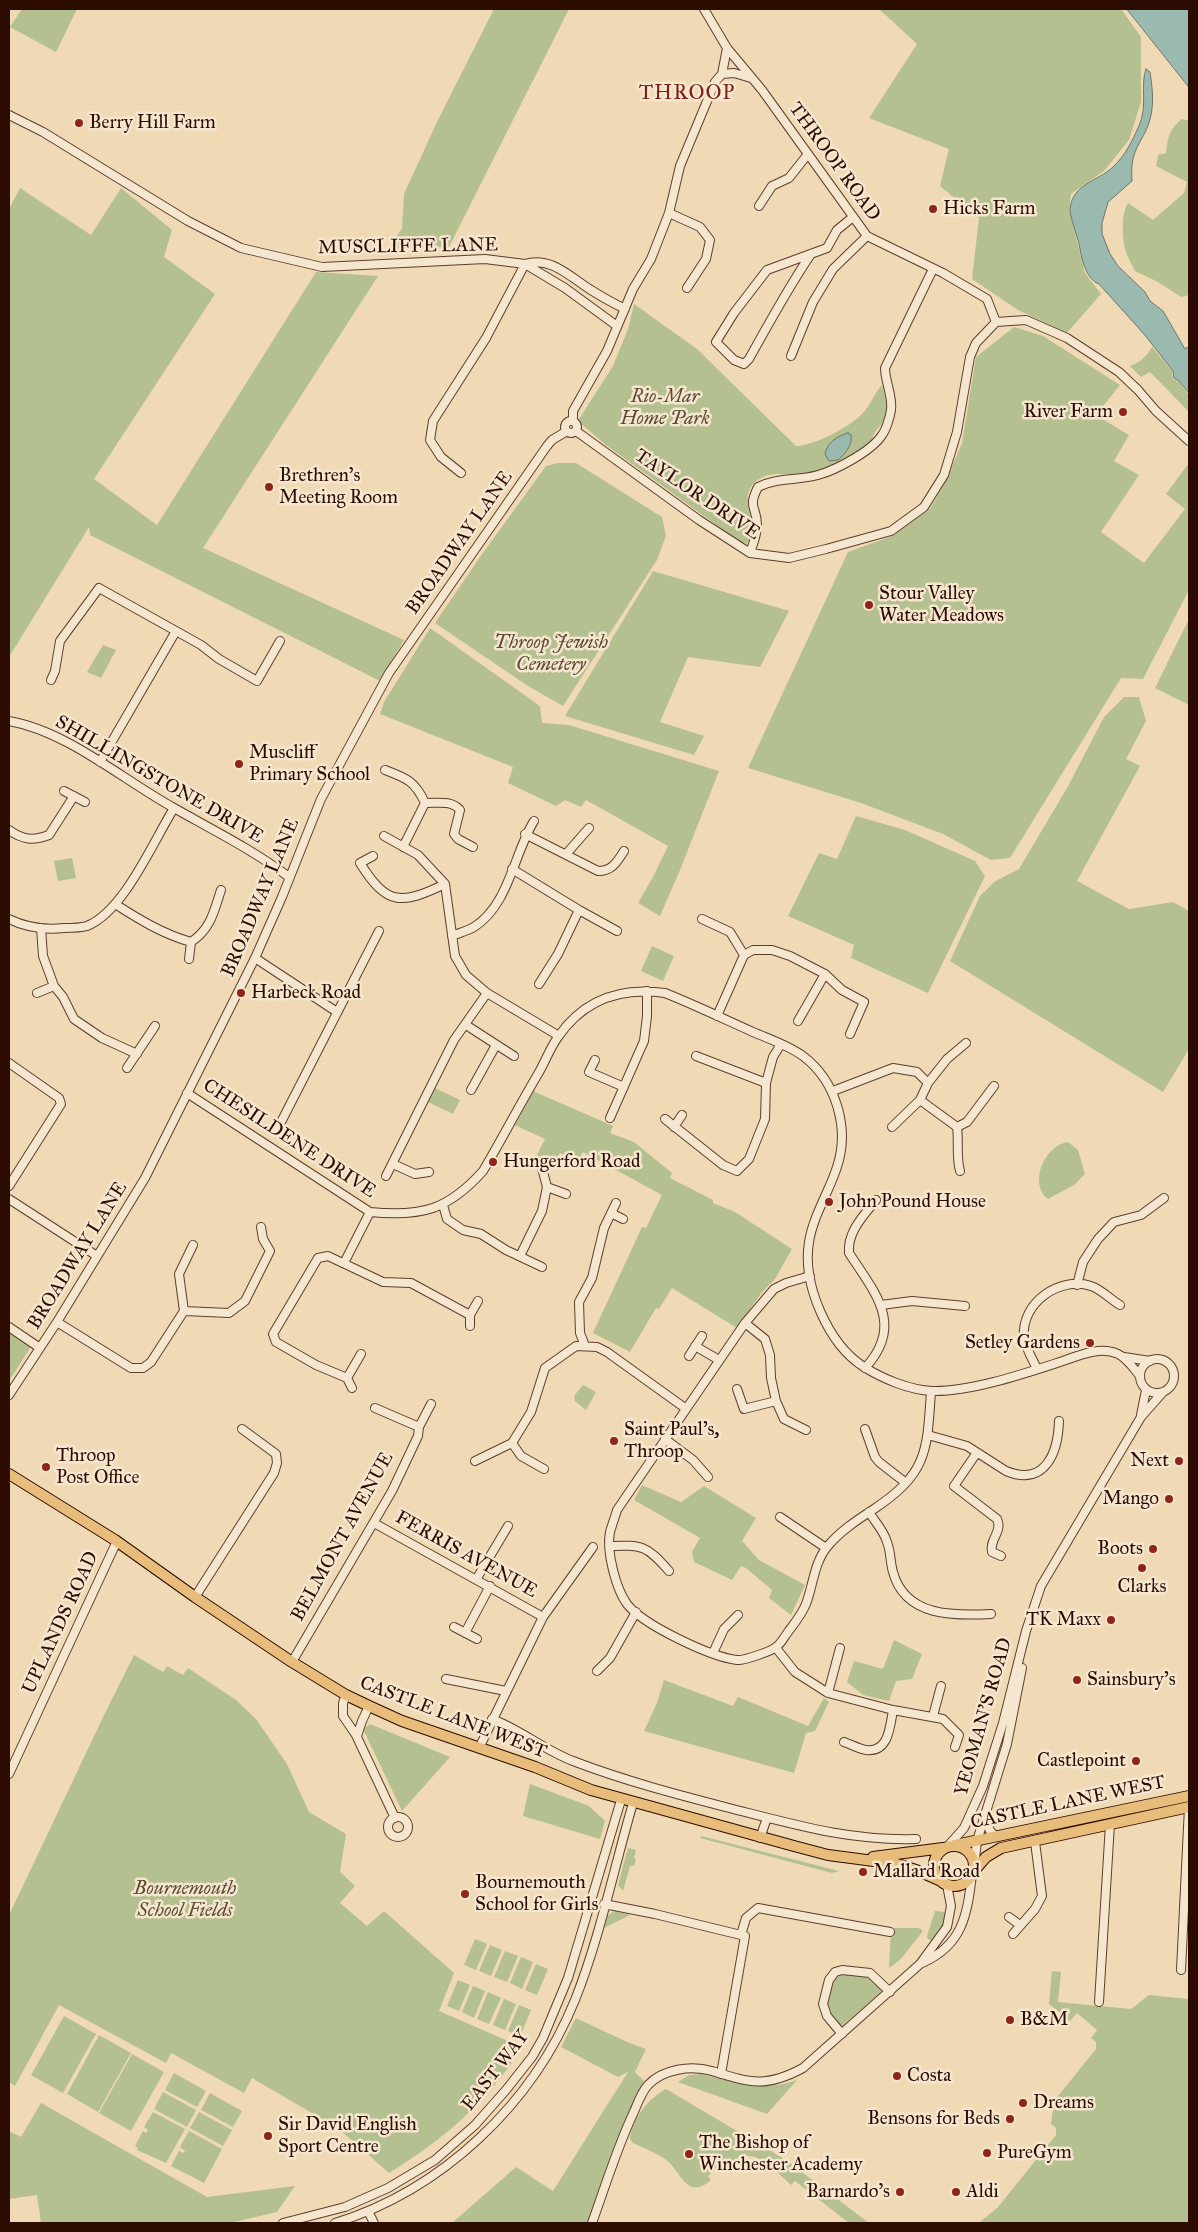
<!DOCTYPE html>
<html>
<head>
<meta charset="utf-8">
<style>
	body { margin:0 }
	#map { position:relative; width:1198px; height:2232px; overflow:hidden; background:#f0d9b5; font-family:"IM FELL Great Primer",serif }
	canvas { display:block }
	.frame { position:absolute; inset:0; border:10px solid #2c0b00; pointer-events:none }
</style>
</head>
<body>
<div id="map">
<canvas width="1198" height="2232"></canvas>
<div class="frame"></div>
</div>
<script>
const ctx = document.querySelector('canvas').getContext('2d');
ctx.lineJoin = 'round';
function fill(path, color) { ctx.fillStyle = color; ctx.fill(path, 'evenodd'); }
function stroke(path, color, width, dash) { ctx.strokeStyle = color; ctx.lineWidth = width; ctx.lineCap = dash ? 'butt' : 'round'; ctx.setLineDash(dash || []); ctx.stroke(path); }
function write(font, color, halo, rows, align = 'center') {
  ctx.font = font + ' "IM FELL Great Primer",serif'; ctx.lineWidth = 5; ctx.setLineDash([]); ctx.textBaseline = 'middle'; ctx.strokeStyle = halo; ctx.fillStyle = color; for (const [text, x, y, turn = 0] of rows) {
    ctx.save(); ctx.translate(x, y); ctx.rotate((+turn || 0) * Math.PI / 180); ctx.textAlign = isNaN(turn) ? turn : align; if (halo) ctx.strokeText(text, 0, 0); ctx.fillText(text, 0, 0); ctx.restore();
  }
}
const green = new Path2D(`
	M22 9H77L56 52 10 27Z
	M494 9H569L449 247 389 249 402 228 404 194 437 122Z
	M879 9H1121L1141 37V102L1129 140 1104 171 1071 194 1069 209 1085 273 1101 294 1067 333 1018 310 972 279 979 218 940 186 949 149 869 118 917 44Z
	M1182 119 1189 121V295L1181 297 1158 282 1135 271C1132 265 1128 258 1126 252 1122 241 1121 212 1128 203L1153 220 1184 193 1187 182 1156 166 1158 155 1166 153C1168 137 1169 129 1182 119Z
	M20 188 91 235 121 188 172 230 164 257 215 294 94 479 157 525 316 272 378 276 203 548 404 640 380 681 90 535 89 527 9 657V209Z
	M634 304 697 349 796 446C814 446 857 424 867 408 873 400 875 392 882 385 885 395 888 405 886 415 884 424 878 427 874 434 872 437 874 438 871 441 858 458 825 472 804 475 792 476 774 471 763 477 728 495 767 525 746 544L737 540 606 445 580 423 579 419 613 366 628 329Z
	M1014 327 1043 336 1120 385 1096 415 1129 435 1114 461 1139 475 1101 532 1144 563 1185 509 1166 494 1189 463V590L1143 679 1121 678 1010 858 991 860 943 834 861 803 748 768 848 552 892 536 930 509 945 483 962 443 976 357Z
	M1152 347 1172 371 1173 379 1179 382 1189 395 1188 411 1150 372 1141 377 1130 366C1141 362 1146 357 1152 347Z
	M558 463H576L662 517 666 536 657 560 563 706 528 686 435 623 480 557 546 466Z
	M653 571 789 611 760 667 688 657 660 722 704 736 694 755 565 716Z
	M1189 619V705L1155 688Z
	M430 628 540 706 542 723 569 725 719 771 680 870 660 916 638 903 653 877 668 846 586 800 581 807 565 800 556 806 508 783 513 767 380 714 384 702Z
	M103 645 116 650 101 678 87 672Z
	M1124 697H1139L1146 721 1126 759 1140 766 1077 881 1129 909 1173 902 1189 911V1049L1163 1092 950 961 980 896 994 882 1019 869 1067 788 1104 717Z
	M856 816 905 830 975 861 985 876 928 993 851 958 854 945 788 916 819 853 837 859Z
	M72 858 76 878 58 881 54 861Z
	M652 946 674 956 663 981 641 971Z
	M435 1088 460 1100 453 1114 428 1102Z
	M533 1091 613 1126 610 1133 634 1142 672 1173 670 1178 713 1200V1203L735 1212 792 1249 775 1279 762 1292 737 1328 672 1288 659 1309 656 1308 630 1352 593 1333 642 1227 646 1228 662 1195 583 1152 578 1162 560 1153 554 1164 537 1155 545 1139 515 1125Z
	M1068 1142 1078 1150 1085 1174 1074 1185 1048 1199C1028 1183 1045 1145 1068 1142Z
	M9 1332 32 1345 9 1381Z
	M583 1385 596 1392 586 1410 575 1401 574 1396Z
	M642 1485 681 1502 704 1486 756 1518 742 1541 759 1560 805 1585 791 1615 769 1598 772 1590 746 1568 741 1566 732 1580 694 1562 692 1552 700 1538 634 1500Z
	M894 1640 922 1654 912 1679 896 1681 889 1701 863 1695 847 1682 854 1661 883 1669Z
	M134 1655 163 1672 167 1666 183 1675 188 1668 236 1700 256 1719 287 1764 309 1812 346 1834 340 1872 355 1886 340 1903 367 1926 384 1911 454 1973 439 2011 522 2047C489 2101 443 2140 389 2173L339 2129 252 2078 244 2093 171 2053 166 2063 59 2005 15 2086 9 2082V1915L106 1711Z
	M664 1680 733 1706 738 1697 808 1726 824 1698 829 1702 815 1731 806 1733 794 1773 644 1731 657 1703Z
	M370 1724 450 1757 402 1811 363 1729Z
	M530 1784 589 1806 605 1821 600 1839 523 1816Z
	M701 1836 839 1871 832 1873 700 1838Z
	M628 1848 636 1850 634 1858 636 1859 634 1866H630L623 1891 618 1885Z
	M614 1911 630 1915 604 1928 607 1916Z
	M935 1911 945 1912 943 1929 933 1941 928 1939 927 1936Z
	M891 1928H919L923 1931 900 1960 889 1968Z
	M475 1939 487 1944 476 1970 464 1965Z
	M490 1945 502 1950 491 1976 479 1971Z
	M505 1951 518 1956 507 1982 494 1977Z
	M521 1957 533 1962 522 1989 510 1983Z
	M536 1964 548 1969 537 1995 525 1990Z
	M1052 1971 1061 1972 1058 2002 1131 2009 1149 1995 1189 1999V2223H979L998 2207 1056 2135V2128L1051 2124 1054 2101 1096 2049V2042L1091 2038 1097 2030 1077 2013 1070 2021 1049 2004Z
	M841 1974 864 1975 882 1991 841 2027C837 2022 831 2017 828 2011 824 2001 831 1979 841 1974Z
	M458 1980 470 1985 459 2011 447 2006Z
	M473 1986 485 1991 474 2018 462 2012Z
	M488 1992 501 1998 489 2024 477 2019Z
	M504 1999 516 2004 505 2030 493 2025Z
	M519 2005 531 2010 520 2037 508 2031Z
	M64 2016 96 2034 63 2093 31 2075Z
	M576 2018 627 2042 646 2049 635 2072 648 2085 592 2223H452L516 2167 553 2191 628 2072 618 2077 561 2047Z
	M99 2035 131 2053 98 2112 67 2094Z
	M132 2054 164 2072 131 2131 99 2113Z
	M174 2073 206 2091 197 2107 165 2090Z
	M702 2074C736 2083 764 2092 797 2080L767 2114 678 2082 689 2075Z
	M666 2089 786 2160 869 2223H849L795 2181 791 2185C773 2169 753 2142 730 2165L725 2160 708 2176 711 2180C686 2202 681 2170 665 2159 655 2152 643 2148 633 2143L630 2139C632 2118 649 2098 666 2089Z
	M163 2092 196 2110 187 2127 154 2109Z
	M210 2093 242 2111 233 2127 201 2110Z
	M41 2103 207 2197 295 2186 277 2212 230 2223H41L37 2195 9 2199V2131L21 2137Z
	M153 2112 185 2129 166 2163 137 2150 138 2148 135 2146 143 2131 146 2133 148 2130 144 2127Z
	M199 2112 232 2130 223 2146 190 2128Z
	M189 2131 222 2149 204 2183 171 2166 179 2151 184 2153 185 2151 180 2147Z`);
const water = new Path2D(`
	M1127 9H1189V87Z
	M1146 69 1150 72C1152 85 1154 101 1151 115 1145 143 1129 146 1132 181L1108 202 1102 223V234L1110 254 1118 266 1145 292 1150 301 1163 311 1185 349 1189 346V393L1179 381 1174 378 1173 371 1144 334 1099 284C1087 280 1082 261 1080 249 1079 240 1069 215 1070 208 1073 184 1098 181 1113 167 1125 156 1132 141 1139 126 1148 106 1140 84 1146 69Z
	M848 433 851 435C853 445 845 454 838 460L829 461 825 454C827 443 837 436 848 433Z`);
const minor = new Path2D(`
	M704 9 727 48 762 90 867 236 943 273 987 299 996 322 1026 320 1067 338 1119 372 1138 390 1156 411 1189 441
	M722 74 734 73 751 78
	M722 74 727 48
	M9 115 43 132 188 221 241 248 322 267 485 259 525 264 565 288 617 326
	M759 206 772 186 789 178 808 154
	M669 213 700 227 710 240 706 259 687 288
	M811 254C788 288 769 323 749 359L744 364 734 360 716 342 734 313 767 270 827 248 837 230 853 217
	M525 264C551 256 570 277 591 290 602 297 613 303 625 309
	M791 356 813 302 833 269 867 236
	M565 427a6 6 0 1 1 12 0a6 6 0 1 1-12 0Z
	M573 421V411L607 351 633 289 651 259 669 213 680 166 715 82 722 74
	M576 431 699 520 750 553 789 558 826 549 891 531 924 507 944 475 957 432 970 357 976 343 996 322
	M461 473 441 457 430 440 433 421 486 338 525 264
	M750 553C753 544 757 535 757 525 757 506 747 509 758 487 779 477 796 481 818 475 836 470 872 451 882 435 886 430 890 417 891 410 893 396 885 382 885 368L933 269
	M51 680 55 671 60 641 99 588 201 645 219 659 257 681 280 641
	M9 721C67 731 123 780 174 808 213 830 253 850 289 877
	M100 762 176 631
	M385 770C406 778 415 781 425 803 438 803 451 800 460 810L454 834 458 839 473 847
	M64 791 85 802
	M9 830C23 840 33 841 49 835L74 796
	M525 834 598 871C612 871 617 862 624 851
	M384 836 418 855 445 884 455 956 466 975 487 993 559 1036
	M403 847 425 803
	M567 853 589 828
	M373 856 360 863C387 906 401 905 445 884
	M512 869 579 910 617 931
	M115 904C140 920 163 934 191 942 211 929 214 911 221 890
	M9 919C27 928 44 930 64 928 71 928 80 928 87 926 124 911 153 842 174 808
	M702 919 730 932 744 955 717 1016
	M41 928 43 956 54 986 63 997 74 1019 102 1038 137 1054
	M452 936C459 933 467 931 474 927 509 905 514 853 534 821
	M744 955 753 950H772L790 956 825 974 842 990 864 1002 850 1034
	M255 958 337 1012
	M189 959 191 942
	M539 984 558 954 579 910
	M37 993 54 986
	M798 1021 825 974
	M466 1025 514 1056
	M696 1056 766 1083
	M595 1060 589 1072 624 1087
	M9 1063 59 1098 61 1104 9 1186
	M127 1068 155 1026
	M928 1083 947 1059 966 1043
	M471 1090 496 1045
	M833 1091 893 1068 917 1072 928 1083 920 1100 957 1127C959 1141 956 1157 960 1171
	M187 1093 370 1212C422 1217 448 1210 483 1171 502 1139 519 1106 538 1074 545 1062 550 1048 558 1037 584 999 622 987 665 993 695 1005 724 1019 753 1032 769 1039 788 1045 803 1056 836 1081 850 1128 837 1167 829 1192 813 1216 809 1242 802 1284 828 1344 864 1367 883 1379 910 1390 932 1391 971 1392 1026 1373 1063 1361 1080 1355 1101 1346 1118 1354 1127 1358 1133 1368 1140 1376
	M610 1118 644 1041 647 1016V991
	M665 1119 723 1165 737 1171 749 1159 765 1119 766 1083 773 1057 781 1044
	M674 1127 682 1115
	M892 1127 920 1100
	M957 1127 967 1122 994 1086
	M277 1130 379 931
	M393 1164 415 1174 429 1172
	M386 1176 454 1040 487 993
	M547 1187 566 1194
	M9 1199 97 1256
	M443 1205 447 1219 463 1230 481 1234 506 1250 542 1267
	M611 1213 623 1219
	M520 1256 542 1211 547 1187 542 1168
	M344 1263 370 1212
	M810 1276 786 1283 774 1289 745 1323 617 1510C615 1517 612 1525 610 1532 606 1551 616 1589 627 1604 643 1625 711 1657 737 1660 743 1661 772 1651 776 1647 781 1644 784 1637 788 1632 794 1624 802 1614 806 1604 813 1586 814 1563 827 1547 839 1532 857 1520 874 1509 928 1473 927 1451 931 1391
	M1077 1285 1083 1262 1098 1239 1114 1222 1141 1215 1164 1198
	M881 1305 912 1301 965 1306
	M184 1311 229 1313 245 1301 270 1251 263 1239 261 1227
	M184 1311 179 1274 193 1245
	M57 1322 131 1368H143L151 1362 184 1311
	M745 1323 765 1339 770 1355 771 1378 776 1401 784 1419 806 1430
	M470 1326V1315L478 1301
	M9 1327 40 1348
	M585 1346 580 1333 579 1302 592 1278 604 1228 616 1203
	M695 1346 719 1360
	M689 1356 702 1336
	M1124 1357 1150 1361
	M1140 1376a17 17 0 1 1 34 0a17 17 0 1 1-34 0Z
	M865 1368C905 1325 875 1293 849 1253 847 1232 864 1215 876 1200
	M1037 1369C1033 1360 1025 1347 1024 1337 1021 1303 1059 1276 1091 1286 1101 1289 1111 1300 1120 1305
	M347 1378 361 1354
	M352 1388 347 1378 316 1365 276 1342 273 1334 318 1258 328 1256 383 1282 411 1283 470 1315
	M737 1389 744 1409 776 1401
	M9 1395 57 1322 145 1178 255 958 282 897 321 799 389 673 547 446 552 440 567 431
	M375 1408 419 1427
	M1141 1415 1146 1390
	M865 1429 875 1457 879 1462 906 1483
	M928 1435 967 1446 1006 1471C1045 1487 1058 1453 1059 1421
	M665 1439 693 1460 708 1477
	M512 1443 521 1456 544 1469
	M976 1454 954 1486 997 1519C1003 1532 989 1539 992 1552L1001 1556
	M475 1461 512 1443 531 1412 545 1368 576 1346 597 1347 607 1352 685 1408
	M869 1512C875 1522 884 1531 887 1542 891 1552 890 1562 893 1572 905 1617 954 1616 991 1614
	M780 1517 826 1548
	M374 1523 543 1617
	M609 1546C643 1545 646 1545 669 1571
	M477 1578 508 1526
	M195 1597 274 1473 277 1463 276 1454 242 1429
	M454 1627 477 1639
	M465 1633 490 1586
	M776 1648 795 1672 828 1693 893 1710 943 1719 959 1735 955 1747
	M713 1653 724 1629 738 1615
	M292 1662 392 1491 418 1436 419 1427 431 1404
	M597 1671 610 1658 636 1612
	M446 1679 506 1691
	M828 1693 840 1648
	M346 1695 343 1703V1716L356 1735 395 1818
	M933 1716 941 1686
	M492 1719C521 1730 544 1750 573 1761 625 1781 679 1795 733 1809 796 1825 850 1841 916 1839
	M357 1736 362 1721 369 1706
	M844 1742C850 1744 859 1749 866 1750 889 1753 890 1726 893 1710
	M479 1748 543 1617 593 1547
	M9 1774 117 1541
	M987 1815C987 1824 988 1833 997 1836
	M388 1827a10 10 0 1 1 20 0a10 10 0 1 1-20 0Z
	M760 1838 767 1818
	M948 1846 964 1828 983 1786 1003 1723 1026 1631 1041 1586 1141 1417 1163 1392
	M974 1868 977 1841 1007 1744 1022 1668
	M604 1904 655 1914 745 1936 721 2074
	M1009 1917 1020 1925
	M1013 1934 1035 1909 1042 1896 1035 1842
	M741 1935 746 1918 758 1908 890 1932
	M922 1963C963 1945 967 1915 972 1875
	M1181 1970 1189 1807
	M1099 2002 1110 1824
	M842 2034 827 2016 823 2004 829 1980 835 1972 842 1970 870 1973 890 1992
	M368 2211 374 2223
	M283 2223 345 2207 388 2188 435 2160 475 2125 506 2090 532 2057 543 2038 568 1978 621 1800
	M335 2223C442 2190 533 2104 575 2000 600 1937 614 1868 633 1803
	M592 2223C605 2187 616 2151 632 2116 637 2106 640 2094 648 2085 663 2069 691 2065 712 2071 751 2083 766 2088 803 2068L920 1964 947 1927 951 1906 947 1885`);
const major = new Path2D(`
	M9 1474 115 1540 195 1597 292 1662 346 1695 369 1706 402 1721 535 1767 591 1790 794 1846 828 1855 897 1864 916 1870 941 1881
	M955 1845 1189 1796
	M934 1866a20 20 0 1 1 40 0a20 20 0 1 1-40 0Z
	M873 1857 943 1848
	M973 1872 986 1857 1001 1848 1189 1807`);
const markers = [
	[79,123,5,"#8f2418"],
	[933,209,5,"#8f2418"],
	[1123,412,5,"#8f2418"],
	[269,487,5,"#8f2418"],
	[869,605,5,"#8f2418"],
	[239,764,5,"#8f2418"],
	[241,993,5,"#8f2418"],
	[493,1162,5,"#8f2418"],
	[829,1202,5,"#8f2418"],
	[1090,1343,5,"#8f2418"],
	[614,1441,5,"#8f2418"],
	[1179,1461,5,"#8f2418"],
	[46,1467,5,"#8f2418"],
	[1169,1499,5,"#8f2418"],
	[1153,1549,5,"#8f2418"],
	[1142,1568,5,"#8f2418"],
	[1111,1620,5,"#8f2418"],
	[1077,1680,5,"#8f2418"],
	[1136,1761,5,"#8f2418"],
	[863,1872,5,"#8f2418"],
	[465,1894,5,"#8f2418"],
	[1010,2020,5,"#8f2418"],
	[897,2076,5,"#8f2418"],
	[1023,2103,5,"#8f2418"],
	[1010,2119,5,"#8f2418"],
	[268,2136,5,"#8f2418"],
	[987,2153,5,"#8f2418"],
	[689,2154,5,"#8f2418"],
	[900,2192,5,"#8f2418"],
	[956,2192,5,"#8f2418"]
];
const poiNames = [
	["Berry Hill Farm",89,123],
	["Hicks Farm",943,209],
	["River Farm",1113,412,"right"],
	["Brethren's",279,476],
	["Meeting Room",279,498],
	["Stour Valley",879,594],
	["Water Meadows",879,616],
	["Muscliff",249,753],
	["Primary School",249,775],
	["Harbeck Road",251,993],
	["Hungerford Road",503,1162],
	["John Pound House",839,1202],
	["Setley Gardens",1080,1343,"right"],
	["Saint Paul's,",624,1430],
	["Throop",624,1452],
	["Throop",56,1456],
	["Post Office",56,1478],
	["Next",1169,1461,"right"],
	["Mango",1159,1499,"right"],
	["Boots",1143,1549,"right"],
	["Clarks",1142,1587,"center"],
	["TK Maxx",1101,1620,"right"],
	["Sainsbury's",1087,1680],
	["Castlepoint",1126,1761,"right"],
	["Mallard Road",873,1872],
	["Bournemouth",475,1883],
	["School for Girls",475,1905],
	["B&M",1020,2020],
	["Costa",907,2076],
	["Dreams",1033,2103],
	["Bensons for Beds",1000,2119,"right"],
	["Sir David English",278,2125],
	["Sport Centre",278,2147],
	["The Bishop of",699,2143],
	["Winchester Academy",699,2165],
	["PureGym",997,2153],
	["Barnardo's",890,2192,"right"],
	["Aldi",966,2192]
];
const streetNames = [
	["THROOP ROAD",834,162,54],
	["MUSCLIFFE LANE",408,247,-1],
	["TAYLOR DRIVE",697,495,34],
	["BROADWAY LANE",460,543,-55],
	["SHILLINGSTONE DRIVE",159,780,30],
	["BROADWAY LANE",261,898,-67],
	["CHESILDENE DRIVE",289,1139,33],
	["BROADWAY LANE",78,1256,-58],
	["BELMONT AVENUE",343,1537,-61],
	["FERRIS AVENUE",466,1555,29],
	["UPLANDS ROAD",61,1623,-65],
	["YEOMAN'S ROAD",984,1717,-74],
	["CASTLE LANE WEST",453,1718,21],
	["CASTLE LANE WEST",1068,1803,-12],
	["EAST WAY",496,2071,-52]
];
const parkNames = [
	["Rio-Mar",665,397],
	["Home Park",665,419],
	["Throop Jewish",551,643],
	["Cemetery",551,665],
	["Bournemouth",185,1889],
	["School Fields",185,1911]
];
const quarterNames = [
	["THROOP",687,94]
];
fill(green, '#b5c091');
fill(water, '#9abab0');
stroke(water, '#6e746a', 1);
stroke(minor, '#5d3e2d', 10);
stroke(major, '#2c0b00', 12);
stroke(minor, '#f5e6cf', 8);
stroke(major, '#e8bc7a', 10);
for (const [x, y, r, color] of markers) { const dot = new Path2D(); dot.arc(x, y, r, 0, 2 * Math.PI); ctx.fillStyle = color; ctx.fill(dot); stroke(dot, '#f5e6cf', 2); }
write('19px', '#2c0b00', '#f5e6cf', poiNames, 'left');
write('19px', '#2c0b00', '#f5e6cf', streetNames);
write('italic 19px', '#5c4a33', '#f5e6cf', parkNames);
ctx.letterSpacing = '1px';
write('21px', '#7a1f14', '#f5e6cf', quarterNames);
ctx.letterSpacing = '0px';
</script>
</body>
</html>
